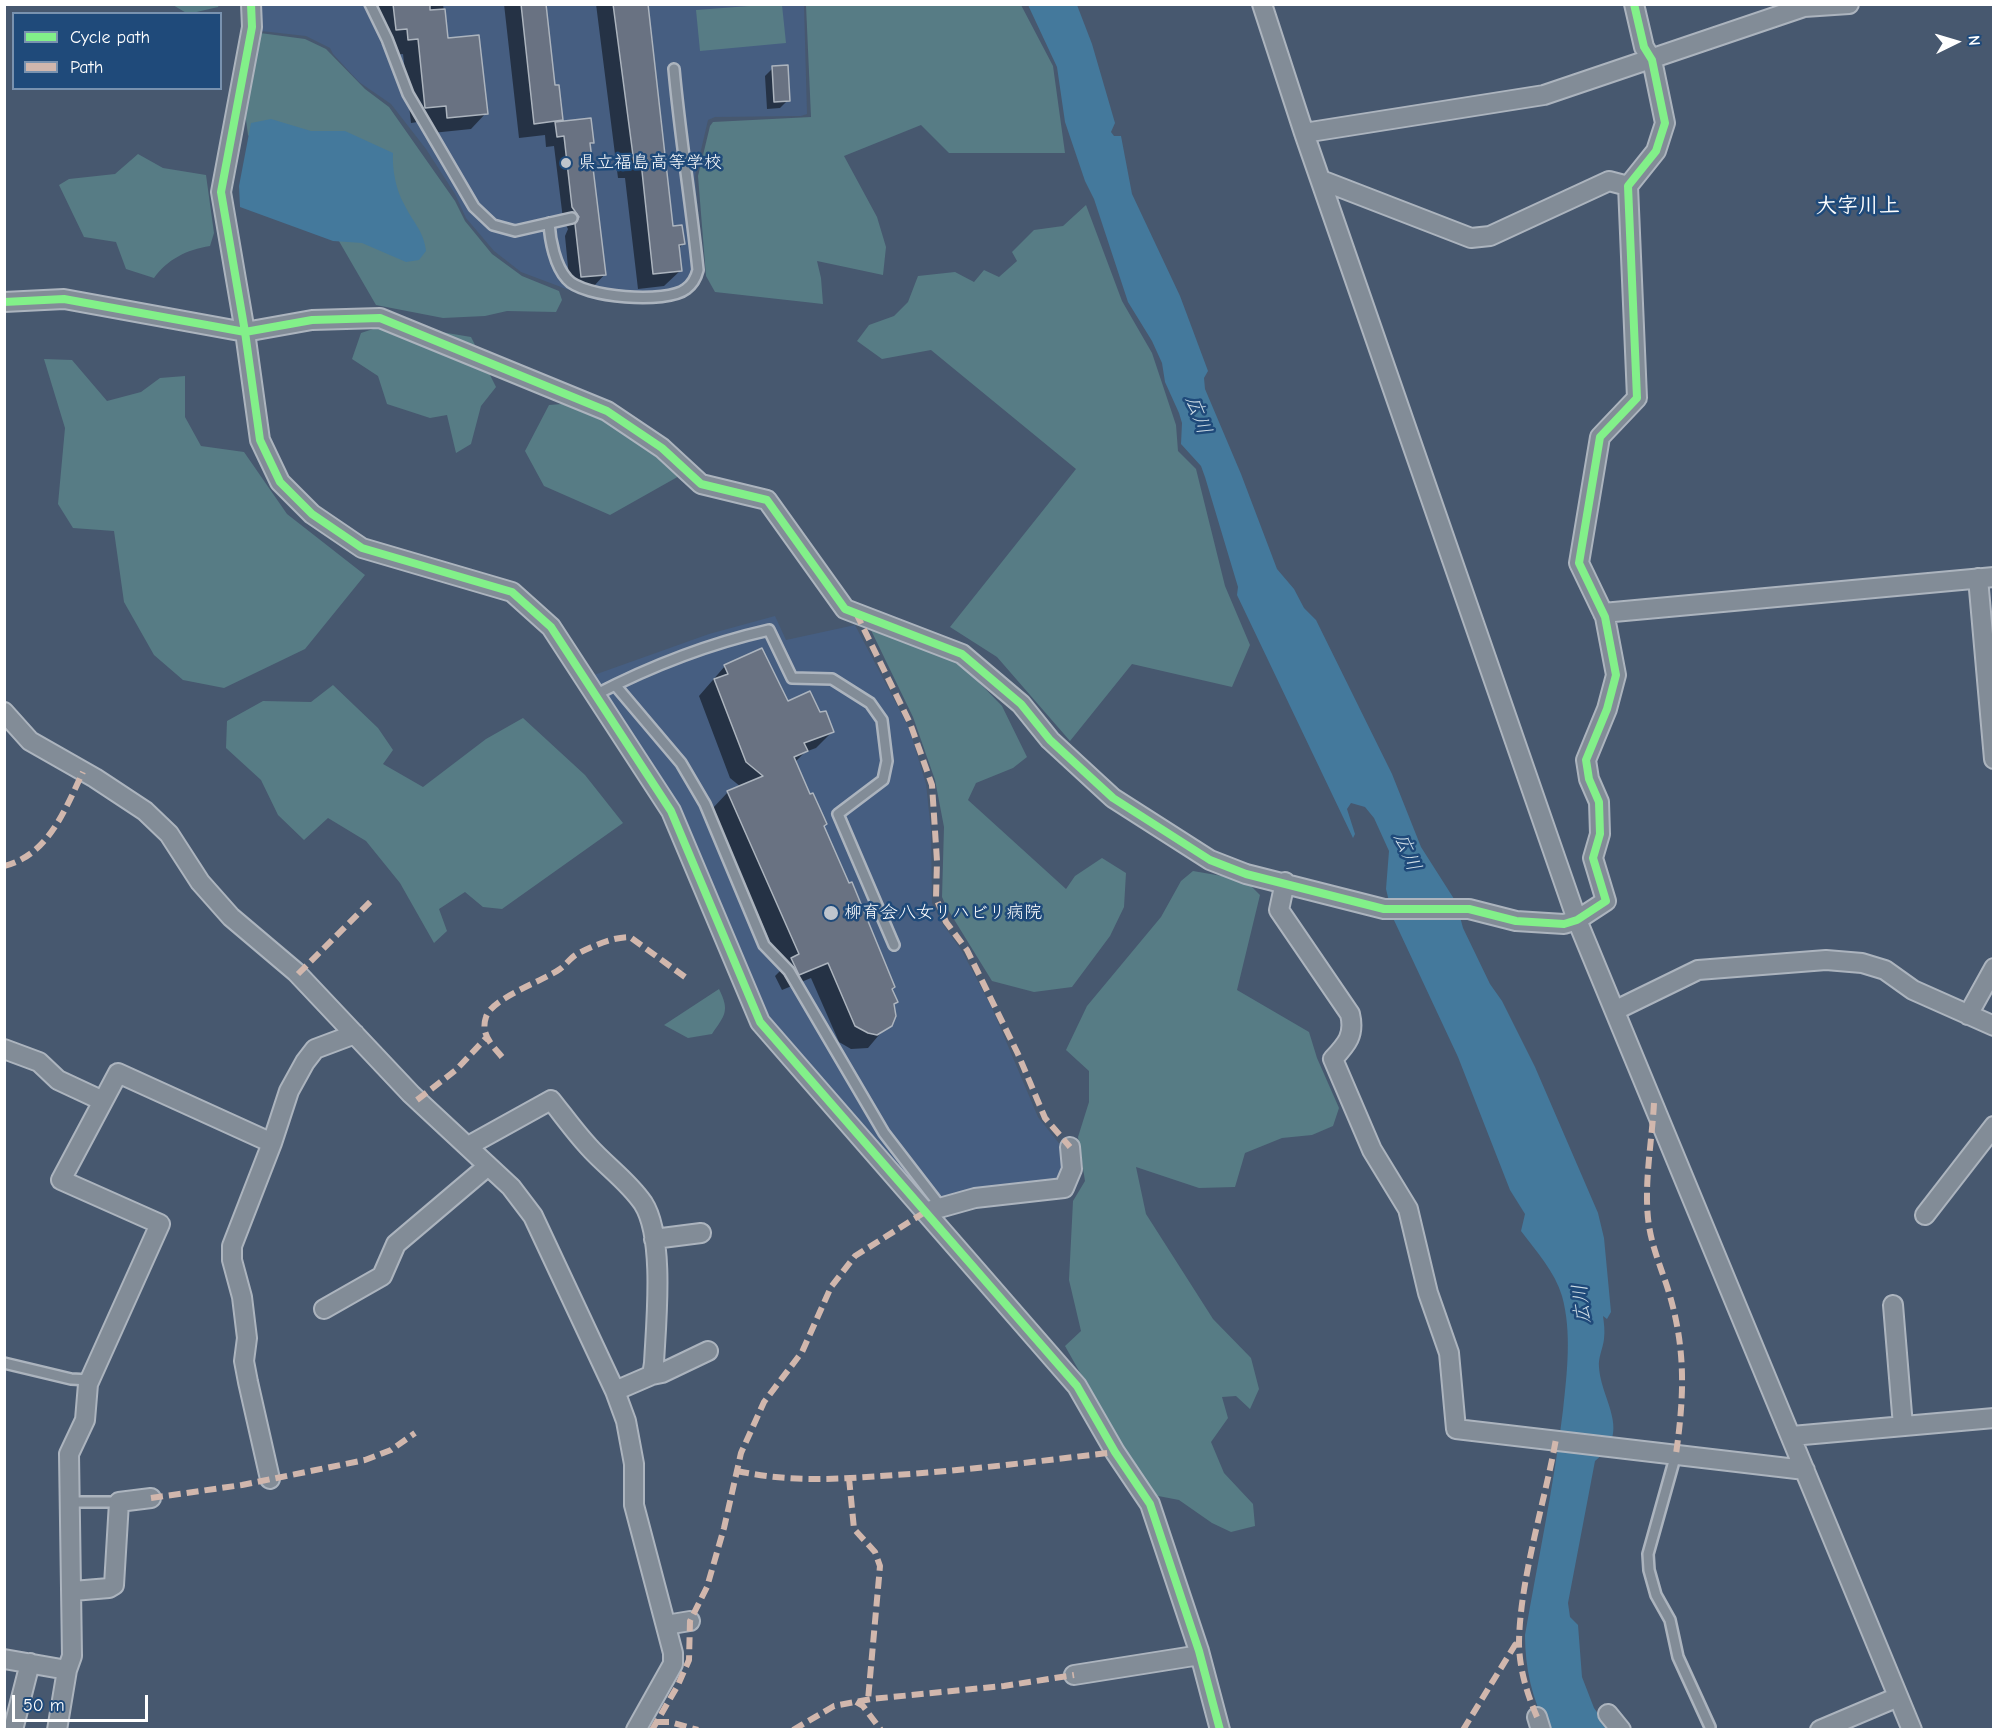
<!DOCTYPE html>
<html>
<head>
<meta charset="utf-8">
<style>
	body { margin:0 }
	#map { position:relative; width:1998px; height:1734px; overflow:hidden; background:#47586f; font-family:"Comic Neue",sans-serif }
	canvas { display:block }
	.frame { position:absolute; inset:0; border:6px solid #fff; pointer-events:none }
	.legend { position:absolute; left:12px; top:12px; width:210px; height:78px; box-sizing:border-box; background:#1f4a7a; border:2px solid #7992af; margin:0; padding:8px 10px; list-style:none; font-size:18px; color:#fff }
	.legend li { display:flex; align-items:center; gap:12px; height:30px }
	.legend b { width:30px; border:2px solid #7992af }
	.north { position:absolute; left:1926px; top:12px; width:60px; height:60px; -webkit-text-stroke:4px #1f4a7a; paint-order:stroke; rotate:85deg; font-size:16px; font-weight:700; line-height:24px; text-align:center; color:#fff }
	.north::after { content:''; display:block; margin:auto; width:21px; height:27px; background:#fff; clip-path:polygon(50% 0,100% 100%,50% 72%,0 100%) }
	.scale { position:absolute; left:12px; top:1695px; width:136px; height:27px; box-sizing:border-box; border:3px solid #fff; border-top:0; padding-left:8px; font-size:18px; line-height:21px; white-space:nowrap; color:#fff; -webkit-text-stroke:4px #1f4a7a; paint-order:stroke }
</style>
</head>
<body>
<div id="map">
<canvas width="1998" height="1734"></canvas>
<div class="frame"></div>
<ul class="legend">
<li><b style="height:8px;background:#82f089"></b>Cycle path</li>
<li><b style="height:8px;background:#d1b7ad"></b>Path</li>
</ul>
<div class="north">N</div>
<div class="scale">50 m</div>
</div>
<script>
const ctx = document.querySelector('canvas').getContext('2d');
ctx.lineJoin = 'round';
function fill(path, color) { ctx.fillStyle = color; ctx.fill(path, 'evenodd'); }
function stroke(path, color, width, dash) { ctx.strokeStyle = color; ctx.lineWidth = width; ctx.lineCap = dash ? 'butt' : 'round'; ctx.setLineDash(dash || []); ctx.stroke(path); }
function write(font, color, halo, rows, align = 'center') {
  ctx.font = font + ' "Comic Neue","Klee One",sans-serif'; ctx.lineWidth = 5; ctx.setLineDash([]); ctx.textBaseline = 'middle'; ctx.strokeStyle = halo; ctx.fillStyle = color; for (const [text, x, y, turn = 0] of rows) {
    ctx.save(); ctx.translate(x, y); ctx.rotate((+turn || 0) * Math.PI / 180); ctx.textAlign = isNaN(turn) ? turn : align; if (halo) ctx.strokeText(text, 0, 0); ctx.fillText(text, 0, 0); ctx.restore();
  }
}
const built = new Path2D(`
	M259 5H804L807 114 801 116 715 117 708 120 695 176 703 270 700 283 682 298 656 302 593 299 521 272 494 251 466 218 455 194 426 149 391 104 359 82 333 54 330 48 306 36 261 31Z
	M775 616 786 640 855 625 909 728 926 784 931 830 932 903 942 923 962 951 992 1008 1038 1117 1066 1152 1068 1163 1057 1185 979 1189 928 1200 776 1029 754 988 677 802 594 675 709 634Z`);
const green = new Path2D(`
	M173 5 219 4V5L218 7 188 14Z
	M762 5H782L786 43 700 51 696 10Z
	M806 5H1021L1053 66 1065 153H949L921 125 844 156 877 217 886 247 883 275 817 261 821 278 823 304 715 292 706 276 698 176 710 126 713 122 811 117Z
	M260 33 305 39 326 49 365 89 389 107 455 201 465 221 492 254 522 276 559 291 562 300 556 312 507 311 485 316 443 318 376 305 336 236 248 135 245 112Z
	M138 154 163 168 206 175 214 233 210 246C186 250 168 259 154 278L126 269 116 242 84 237 59 185 69 179 115 174Z
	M1086 205 1122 301 1152 353 1176 425 1178 451 1196 469 1225 586 1250 645 1232 687 1132 664 1070 741 997 657 950 627 1076 469 931 350 882 359 857 341 869 325 894 316 908 302 918 276 955 272 974 282 984 270 999 277 1017 261 1012 252 1034 230 1063 226Z
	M376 328H417L471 337 496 387 481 406 471 444 456 453 447 415 430 418 387 404 378 376 352 359 361 333Z
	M44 359 72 360 107 401 141 392 160 378 185 376V417L201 446 244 452 287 514 365 575 305 649 224 688 183 680 154 655 124 602 114 531 73 528 58 504 65 428Z
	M562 404 603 418 681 475 610 515 544 486 525 451 549 405Z
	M868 624 959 662 1002 706 1027 757 1013 768 976 783 968 800 1066 889 1075 876 1102 858 1126 873 1124 907 1110 936 1072 987 1034 992 992 981 947 908 942 897 944 827 935 780 913 717Z
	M333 685 378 728 393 750 383 764 423 787 486 739 523 718 585 775 623 823 502 909 483 907 465 892 439 909 447 931 434 943 400 883 366 841 328 818 304 840 278 815 261 780 226 748 227 721 263 701 311 702Z
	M1193 871 1245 880 1260 895 1237 990 1309 1032 1317 1058 1339 1108 1333 1126 1312 1135 1282 1138 1245 1153 1235 1187 1199 1188 1136 1167 1146 1214 1213 1319 1251 1358 1259 1389 1250 1409 1236 1396 1222 1397 1228 1418 1211 1442 1224 1473 1253 1504 1255 1526 1231 1532 1212 1523 1179 1500 1153 1495 1122 1447 1065 1346 1081 1331 1069 1280 1073 1201 1085 1181 1078 1137 1089 1102V1071L1066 1050 1087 1006 1161 917 1181 881Z
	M719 989C730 1011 725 1015 712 1034L688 1038 664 1025Z`);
const water = new Path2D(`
	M1028 5H1077L1092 44 1115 123 1111 132 1114 136H1121L1132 194 1180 296 1208 371 1204 378 1205 389 1241 474 1277 569 1294 589 1304 608 1316 620 1392 774 1421 847 1456 902 1463 928 1490 984 1502 1001 1535 1067 1598 1213 1604 1238 1611 1312 1607 1319 1603 1316C1604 1323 1605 1331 1604 1339 1603 1348 1598 1358 1599 1367 1601 1401 1633 1432 1595 1461L1568 1603 1570 1617 1578 1625 1582 1677 1594 1708 1609 1729H1548C1532 1700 1525 1668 1525 1635 1538 1560 1554 1485 1563 1410 1567 1373 1572 1332 1562 1296 1555 1272 1536 1251 1521 1231L1525 1214 1510 1190 1458 1057 1393 918 1386 889 1389 851 1374 818 1365 807 1351 803 1347 809 1355 834 1353 838 1237 595 1238 587 1205 477 1201 466 1181 444 1182 423 1179 413 1165 382 1162 363 1152 341 1128 302 1094 199 1085 181 1065 122 1057 67Z
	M271 119 311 131H345L393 153C392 169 396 190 404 204 412 221 424 231 426 251L419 260 406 262 362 243 333 241 240 207 239 186 251 123Z`);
const shadow = new Path2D(`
	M377 4H443L447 40 486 113 471 129 432 133 431 120 411 123 403 54 393 55 392 43 381 44Z
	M504 4H545L554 87 561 120 558 123 593 143 589 146 605 274 594 286 570 288 565 236 568 229 563 219 554 146 546 147 545 135 519 138Z
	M596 4H646L672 228 683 244 678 249 681 270 664 286 638 289 625 178H618Z
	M773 68 788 100 780 108 767 109 765 76Z
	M725 666 787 703 819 714 833 731 816 748 805 752 794 763 891 989 895 1016 868 1048 851 1049 839 1042 811 978 782 990 775 976 782 969 712 809 728 792 741 787 730 778 699 696Z`);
const building = new Path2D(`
	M393 4H430V10L445 9 448 38 479 35 488 114 447 118 446 106 425 108 418 39 408 40 407 29 396 30Z
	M521 4H546L555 85H559L563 120 534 124Z
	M613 4H648L673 226 682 225 685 244 679 245 682 271 653 274 641 162 634 163Z
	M788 65 790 101 774 102 772 66Z
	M591 118 594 143H590L606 275 581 277 575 224 579 217 572 207 564 136 557 137 555 122Z
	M762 648 788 701 810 691 820 712 826 711 834 732 804 743 808 751 794 757 810 794 813 793 827 824 824 826 849 883 852 882 895 987 892 989 898 1002 894 1004 896 1016 892 1026 877 1035 868 1033 855 1026 828 963 799 975 791 958 799 954 727 791 763 776 746 762 714 679 728 674 724 665Z`);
const service = new Path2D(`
	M370 4 387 39 408 94 474 207 493 225 515 231 572 218
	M549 223C550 240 555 266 567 279 583 298 667 304 686 289 693 284 696 278 698 270 691 202 680 136 674 69
	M615 685 681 763 705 804 764 945 789 971 884 1133 941 1207
	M595 695C651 666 707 644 769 630L792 678 832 679 870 703 882 720 887 761 883 780 838 814 894 945
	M4 1363 71 1379 90 1380
	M1676 1454 1648 1554 1649 1570 1656 1595 1670 1620 1678 1657 1710 1727
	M71 1502H119`);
const minor = new Path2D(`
	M251 4 252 27 221 192 245 332 260 440 280 482 312 514 362 548 512 592 551 627 671 811 760 1022 1077 1386 1115 1452 1150 1504 1199 1651 1220 1730
	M1262 4 1304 133 1577 920 1912 1730
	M1304 133 1544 95 1804 7 1849 4
	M1321 180 1471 238 1490 236 1609 181 1628 186
	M4 302 64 299 245 332 312 320 380 318 607 411 662 448 701 484 767 500 845 609 962 654 1021 704 1050 740 1113 798 1210 860 1246 874 1384 909H1469L1516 921 1564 924 1577 920 1606 901 1593 858 1600 834 1599 802 1589 779 1586 760 1607 709 1616 675 1605 617 1579 563 1600 437 1637 398 1628 186 1656 151 1665 123 1652 60 1644 47 1634 4
	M1978 578 1994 759
	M1603 613 1994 577
	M4 712 30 741 95 778 145 811 169 834 200 882 231 917 296 972 411 1094 511 1187 533 1216 615 1391 626 1421 634 1464V1505L673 1653V1664L636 1730
	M1285 882 1279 910 1350 1014C1355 1035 1347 1044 1333 1059L1372 1150 1408 1209 1428 1293 1449 1353 1456 1429 1805 1470
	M1616 1010 1698 970 1826 960 1862 963 1885 970 1913 990 1994 1026
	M1968 1015 1994 968
	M4 1049 39 1062 58 1080 103 1101
	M468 1146 551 1100C563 1115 575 1132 589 1147 606 1166 628 1181 643 1203 665 1237 656 1323 654 1363L652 1375 615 1391
	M925 1212 975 1198 1064 1188 1072 1169 1070 1147
	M1925 1215 1994 1126
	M654 1239 701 1233
	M1893 1305 1903 1426
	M324 1309 382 1276 396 1244 488 1166
	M652 1375 662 1373 708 1351
	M1792 1436 1994 1418
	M270 1479 248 1382 244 1361 247 1338 242 1297 232 1260V1246L272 1143 289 1091 305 1062 315 1049 355 1034
	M73 1591 109 1588 114 1585 119 1502 151 1498
	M666 1625 690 1621
	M4 1659 67 1670
	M1074 1675 1200 1655
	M1608 1714 1621 1730
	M1537 1717 1541 1730
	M13 1730 30 1663
	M57 1730 67 1670 72 1656 69 1454 85 1420 88 1384 160 1224 61 1180 118 1073 272 1143
	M1820 1730 1898 1697`);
const quiet = new Path2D(`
	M856 613 910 723 932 785 937 861 936 898 946 922 967 950 1018 1054 1045 1118 1070 1147
	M4 866C49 855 65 809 83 772
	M298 974 374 898
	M502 1057C492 1045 480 1034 486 1017 492 998 543 981 560 969 566 965 570 958 577 954 593 946 612 937 630 937L685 977
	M417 1100 456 1070 487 1037
	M1654 1103C1652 1142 1643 1187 1649 1226 1653 1251 1663 1272 1670 1296 1686 1352 1684 1397 1676 1454
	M737 1471C794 1483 839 1479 896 1475 969 1470 1042 1461 1115 1452
	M849 1478 854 1529 875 1552 880 1566 868 1700
	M151 1498 242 1485 365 1460 391 1450 415 1433
	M856 1702 863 1706 881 1730
	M1537 1717C1527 1694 1519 1668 1519 1642 1520 1579 1545 1501 1556 1439
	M657 1722H670L698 1730
	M652 1730 678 1685 689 1660 690 1621 707 1587 724 1528 741 1453 764 1402 802 1352 831 1287 855 1256 925 1212
	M793 1730 834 1706 871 1699 1004 1686 1074 1675
	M1463 1730 1515 1645 1519 1642`);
const cycleway = new Path2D(`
	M251 4 252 27 221 192 245 332 260 440 280 482 312 514 362 548 512 592 551 627 671 811 760 1022 1077 1386 1115 1452 1150 1504 1199 1651 1220 1730
	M4 302 64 299 245 332 312 320 380 318 607 411 662 448 701 484 767 500 845 609 962 654 1021 704 1050 740 1113 798 1210 860 1246 874 1384 909H1469L1516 921 1564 924 1577 920 1606 901 1593 858 1600 834 1599 802 1589 779 1586 760 1607 709 1616 675 1605 617 1579 563 1600 437 1637 398 1628 186 1656 151 1665 123 1652 60 1644 47 1634 4`);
const markers = [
	[566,163,6,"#bfc5cd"],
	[831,913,8,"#bfc5cd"]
];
const poiNames = [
	["県立福島高等学校",578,163],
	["柳育会八女リハビリ病院",844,913]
];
const waterNames = [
	["広川",1198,415,70],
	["広川",1407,852,67],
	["広川",1582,1304,-96]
];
const quarterNames = [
	["大字川上",1858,206]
];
fill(built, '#465e81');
fill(green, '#577c85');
fill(water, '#44799c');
fill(shadow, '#0007');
fill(building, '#697282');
stroke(building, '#acb4be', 1.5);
stroke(service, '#acb4be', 14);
stroke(minor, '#acb4be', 22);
stroke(service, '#828c97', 9);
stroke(minor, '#828c97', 18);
stroke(quiet, '#d1b7ad', 6, [12, 6]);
stroke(cycleway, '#82f089', 8);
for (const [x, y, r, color] of markers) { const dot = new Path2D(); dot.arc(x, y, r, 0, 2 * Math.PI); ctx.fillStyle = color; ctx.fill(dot); stroke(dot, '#1f4a7a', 2); }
write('18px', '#fff', '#1f4a7a', poiNames, 'left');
write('italic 20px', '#d0dee7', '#1f4a7a', waterNames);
write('bold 21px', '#fff', '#1f4a7a', quarterNames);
</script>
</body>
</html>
